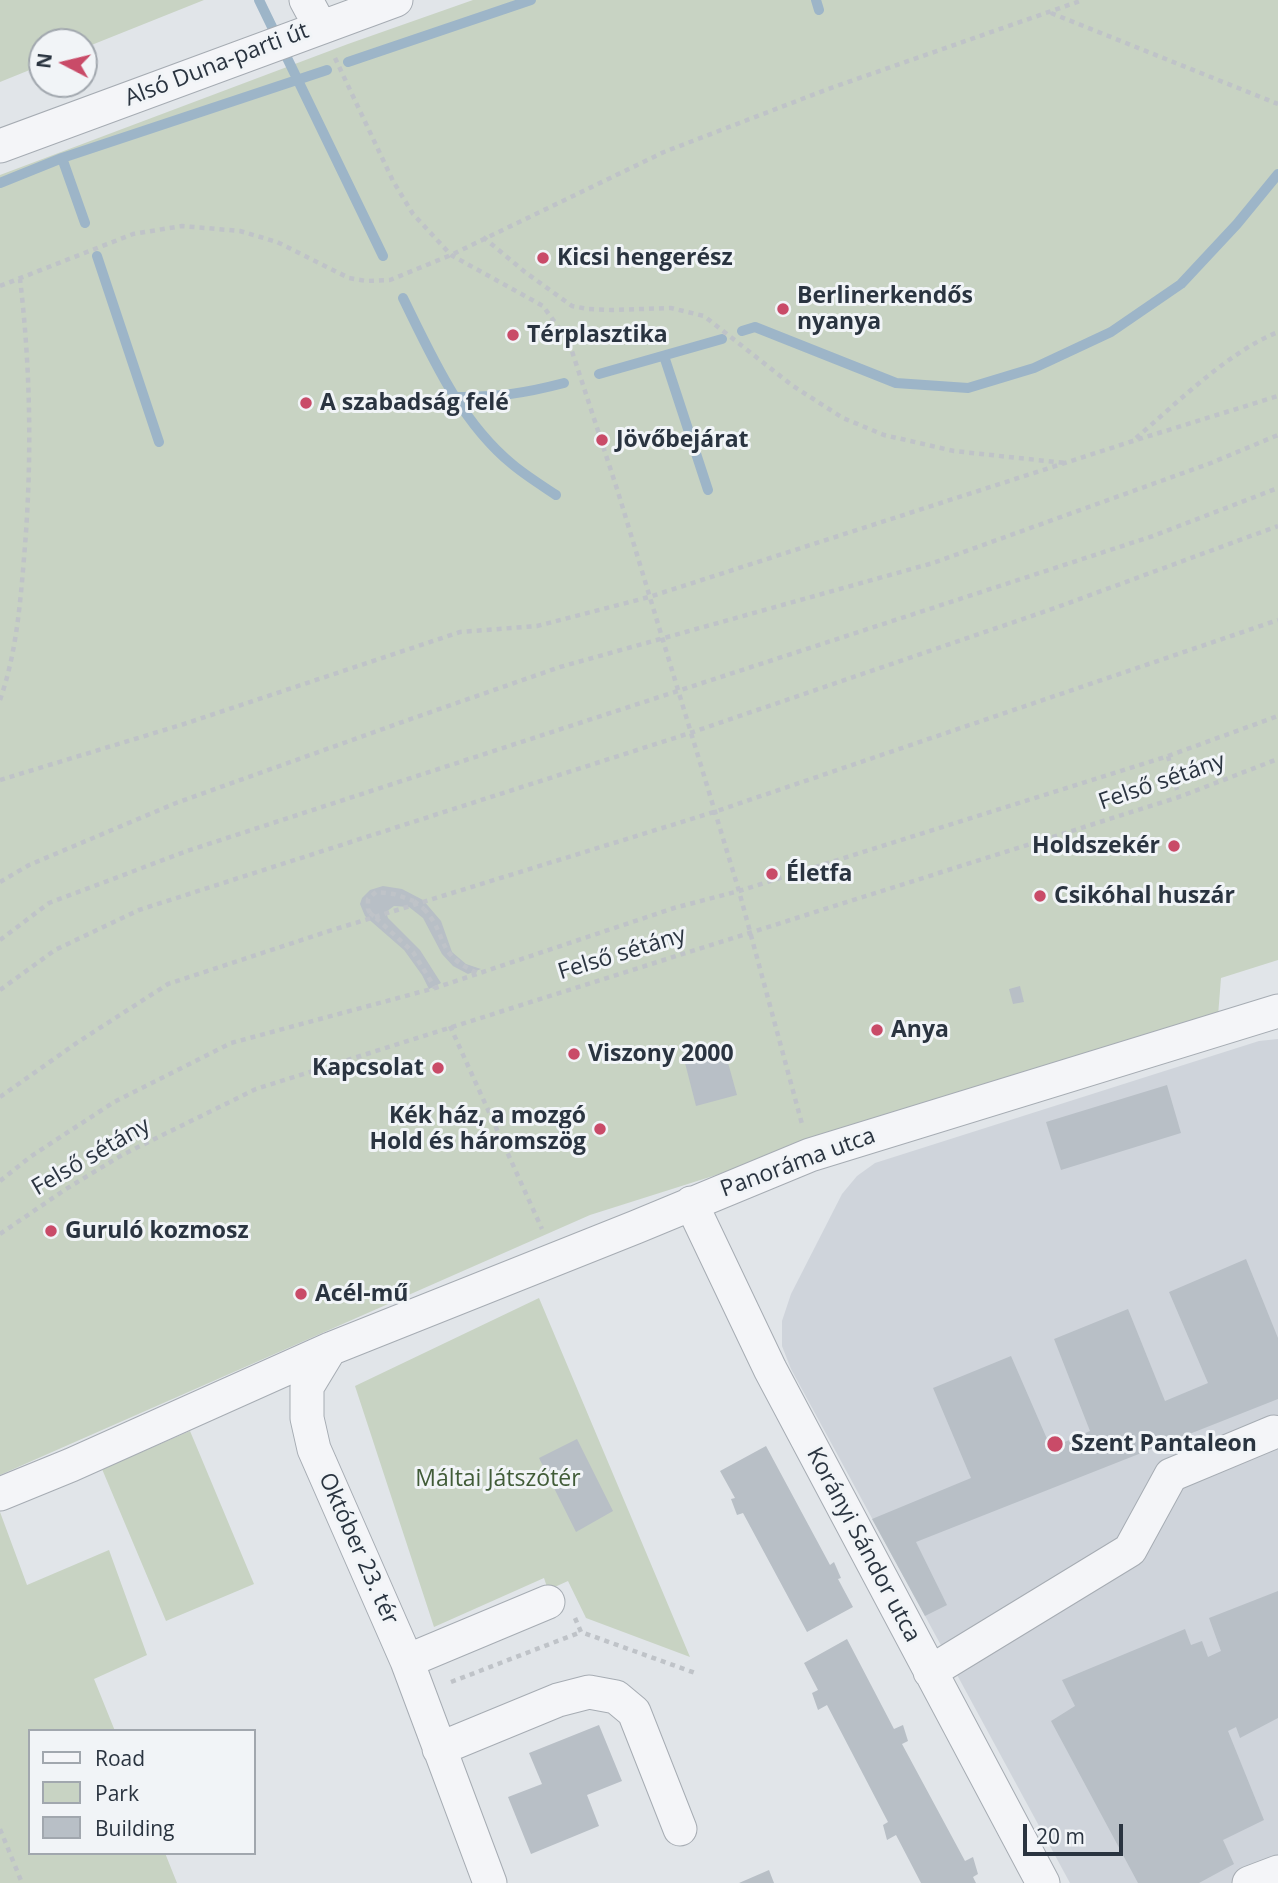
<!DOCTYPE html>
<html>
<head>
<meta charset="utf-8">
<style>
	body { margin:0 }
	#map { position:relative; width:1278px; height:1883px; overflow:hidden; background:#e1e5e9; font-family:"Open Sans",sans-serif }
	canvas { display:block }
	.legend { position:absolute; left:28px; top:1729px; width:228px; height:126px; box-sizing:border-box; background:#f1f4f7; border:2px solid #a1a7ae; margin:0; padding:9px 12px; list-style:none; font-size:21px; color:#2a3440 }
	.legend li { display:flex; align-items:center; gap:14px; height:35px }
	.legend b { width:35px; border:2px solid #a1a7ae }
	.north { position:absolute; left:28px; top:28px; width:70px; height:70px; box-sizing:border-box; background:#f1f4f7; border:2px solid #a1a7ae; border-radius:50%; rotate:277deg; font-size:19px; font-weight:700; line-height:28px; text-align:center; color:#2a3440 }
	.north::after { content:''; display:block; margin:auto; width:24px; height:32px; background:#c94b68; clip-path:polygon(50% 0,100% 100%,50% 72%,0 100%) }
	.scale { position:absolute; left:1023px; top:1824px; width:100px; height:32px; box-sizing:border-box; border:4px solid #2a3440; border-top:0; padding-left:9px; font-size:21px; line-height:24px; white-space:nowrap; color:#2a3440; -webkit-text-stroke:5px #f1f4f7; paint-order:stroke }
</style>
</head>
<body>
<div id="map">
<canvas width="1278" height="1883"></canvas>
<ul class="legend">
<li><b style="height:9px;background:#f4f5f8"></b>Road</li>
<li><b style="height:19px;background:#c8d3c3"></b>Park</li>
<li><b style="height:19px;background:#b8bfc6"></b>Building</li>
</ul>
<div class="north">N</div>
<div class="scale">20 m</div>
</div>
<script>
const ctx = document.querySelector('canvas').getContext('2d');
ctx.lineJoin = 'round';
function fill(path, color) { ctx.fillStyle = color; ctx.fill(path, 'evenodd'); }
function stroke(path, color, width, dash) { ctx.strokeStyle = color; ctx.lineWidth = width; ctx.lineCap = dash ? 'butt' : 'round'; ctx.setLineDash(dash || []); ctx.stroke(path); }
function write(font, color, halo, rows, align = 'center') {
  ctx.font = font + ' "Open Sans",sans-serif'; ctx.lineWidth = 6; ctx.setLineDash([]); ctx.textBaseline = 'middle'; ctx.strokeStyle = halo; ctx.fillStyle = color; for (const [text, x, y, turn = 0] of rows) {
    ctx.save(); ctx.translate(x, y); ctx.rotate((+turn || 0) * Math.PI / 180); ctx.textAlign = isNaN(turn) ? turn : align; if (halo) ctx.strokeText(text, 0, 0); ctx.fillText(text, 0, 0); ctx.restore();
  }
}
const built = new Path2D(`
	M1278 1039V1883H1070L791 1369 782 1346V1321L791 1294 842 1194 857 1176 875 1163 1259 1041Z`);
const green = new Path2D(`
	M0 0H204L84 48V42H42V65L0 82Z
	M473 0H1278V960L1221 978 1218 1016 590 1215 0 1475V175L348 44Z
	M539 1298 690 1657 586 1618 568 1581 548 1590 544 1578 434 1627 355 1386Z
	M190 1431 254 1584 166 1621 102 1469Z
	M0 1512 27 1585 109 1550 147 1655 94 1679 115 1731H30V1853H165L177 1883H0Z`);
const stream = new Path2D(`
	M259 0 383 256
	M816 0 819 10
	M348 62 531 0
	M62 158 85 223
	M0 183 62 158 327 70
	M97 256 159 442
	M403 298C432 357 460 421 512 464 525 475 541 485 556 495
	M742 331 755 327 896 383 968 388 1034 368 1111 332 1181 284 1237 224 1278 174
	M664 356 708 490
	M599 374 722 339
	M454 397C494 398 526 393 564 383`);
const building = new Path2D(`
	M383 886 402 889 423 900 441 921 452 952 466 964 481 969 468 974 453 966 442 954 423 918 409 907 394 906 386 912 388 918 420 950 441 983 429 989 422 975 404 950 365 916 360 904 362 898 370 890Z
	M1020 986 1024 1002 1013 1004 1009 989Z
	M725 1052 737 1095 696 1106 685 1063Z
	M1167 1085 1181 1133 1061 1170 1046 1122Z
	M1246 1259 1278 1338V1399L916 1542 947 1605 925 1616 872 1519 971 1478 933 1388 1011 1356 1051 1448 1090 1431 1054 1339 1128 1309 1165 1401 1208 1383 1169 1292Z
	M577 1439 613 1511 576 1532 539 1458Z
	M766 1446 830 1565 834 1562 841 1578 838 1579 853 1607 807 1632 743 1513 737 1515 731 1499 735 1498 720 1471Z
	M1278 1591V1718L1240 1738 1236 1727 1228 1731 1264 1820 1223 1840 1234 1864 1199 1883H1138L1051 1721 1075 1706 1062 1680 1185 1629 1191 1645 1202 1641 1208 1657 1221 1651 1209 1618Z
	M847 1639 894 1729 903 1725 908 1741 902 1744 965 1861 973 1857 978 1874 973 1877 976 1883H921L896 1835 887 1840 883 1825 888 1822 827 1705 818 1710 812 1693 818 1690 804 1663Z
	M599 1725 622 1781 587 1795 599 1826 531 1854 508 1797 542 1784 529 1753Z
	M769 1870 774 1883H739Z`);
const path = new Path2D(`
	M1051 13 1278 104
	M335 58 393 181 413 214 451 255 543 306 569 342 618 492 739 891 802 1124
	M483 237 525 272 572 306 588 309 612 310 671 308 704 316 793 386 843 418 884 435 954 451 1065 463
	M0 286 133 234 182 226 240 231 277 242 349 278 366 281 390 280 451 255 664 152 828 89 1083 0
	M1136 438C1177 403 1228 352 1278 332
	M0 700C16 654 20 607 24 558 32 465 31 372 20 279
	M1168 756 1179 797
	M0 780 184 724 460 632 537 626 649 597 1133 441 1278 396
	M0 882 29 865 176 803 408 720 560 667 933 563 1211 463 1278 435
	M424 909C450 938 433 952 477 973
	M370 913 368 909V899L376 892 394 894 414 901
	M376 918 413 952 435 988
	M0 940 49 903 187 851 1153 536 1278 488
	M0 990 55 950 139 910 690 733 1055 608 1278 526
	M450 1026 542 1229
	M0 1097 78 1042 168 984 326 932 714 812 1278 620
	M0 1181 30 1157 114 1102 231 1043 435 988 674 908 739 891 1168 756 1278 716
	M0 1234 66 1189 122 1155 256 1089 1179 797 1278 759
	M575 1618 581 1632 698 1674
	M451 1682 581 1632
	M0 1829 22 1883`);
const minor = new Path2D(`
	M306 0 320 26
	M0 146 396 0
	M691 1203 770 1369 1043 1883
	M330 1349 307 1387V1418L314 1449 407 1661 490 1883
	M0 1494 71 1465 330 1349 636 1227 810 1155 1278 1011
	M407 1661 548 1602
	M930 1672 1130 1550 1171 1475 1274 1432
	M439 1749 558 1700 589 1692 616 1697 634 1712 680 1829
	M1249 1883 1278 1872`);
const pathBridge = new Path2D(`
	M414 901 424 909
	M370 913 376 918`);
const markers = [
	[543,258,7,"#c94b68"],
	[783,309,7,"#c94b68"],
	[513,335,7,"#c94b68"],
	[306,403,7,"#c94b68"],
	[602,440,7,"#c94b68"],
	[1174,846,7,"#c94b68"],
	[772,874,7,"#c94b68"],
	[1040,896,7,"#c94b68"],
	[877,1030,7,"#c94b68"],
	[574,1054,7,"#c94b68"],
	[438,1068,7,"#c94b68"],
	[600,1129,7,"#c94b68"],
	[51,1231,7,"#c94b68"],
	[301,1294,7,"#c94b68"],
	[1055,1444,9,"#c94b68"]
];
const streetNames = [
	["Alsó Duna-parti út",217,65,-21],
	["Felső sétány",1162,782,-19],
	["Felső sétány",622,954,-17],
	["Felső sétány",91,1157,-30],
	["Panoráma utca",798,1163,-20],
	["Korányi Sándor utca",863,1545,62],
	["Október 23. tér",358,1549,66]
];
const poiNames = [
	["Kicsi hengerész",557,258],
	["Berlinerkendős",797,296],
	["nyanya",797,322],
	["Térplasztika",527,335],
	["A szabadság felé",320,403],
	["Jövőbejárat",616,440],
	["Holdszekér",1160,846,"right"],
	["Életfa",786,874],
	["Csikóhal huszár",1054,896],
	["Anya",891,1030],
	["Viszony 2000",588,1054],
	["Kapcsolat",424,1068,"right"],
	["Kék ház, a mozgó",586,1116,"right"],
	["Hold és háromszög",586,1142,"right"],
	["Guruló kozmosz",65,1231],
	["Acél-mű",315,1294],
	["Szent Pantaleon",1071,1444]
];
const parkNames = [
	["Máltai Játszótér",498,1479]
];
fill(built, '#cfd4db');
fill(green, '#c8d3c3');
stroke(stream, '#9db5c8', 10);
fill(building, '#b8bfc6');
stroke(minor, '#a6acb3', 35);
stroke(path, '#bfc3c8', 4.5, [5, 5]);
stroke(minor, '#f4f5f8', 33);
stroke(pathBridge, '#bfc3c8', 4.5, [5, 5]);
for (const [x, y, r, color] of markers) { const dot = new Path2D(); dot.arc(x, y, r, 0, 2 * Math.PI); ctx.fillStyle = color; ctx.fill(dot); stroke(dot, '#f1f4f7', 2.5); }
write('23px', '#2a3440', '#f1f4f7', streetNames);
write('bold 23px', '#2a3440', '#f1f4f7', poiNames, 'left');
write('23px', '#415c38', '#f1f4f7', parkNames);
</script>
</body>
</html>
